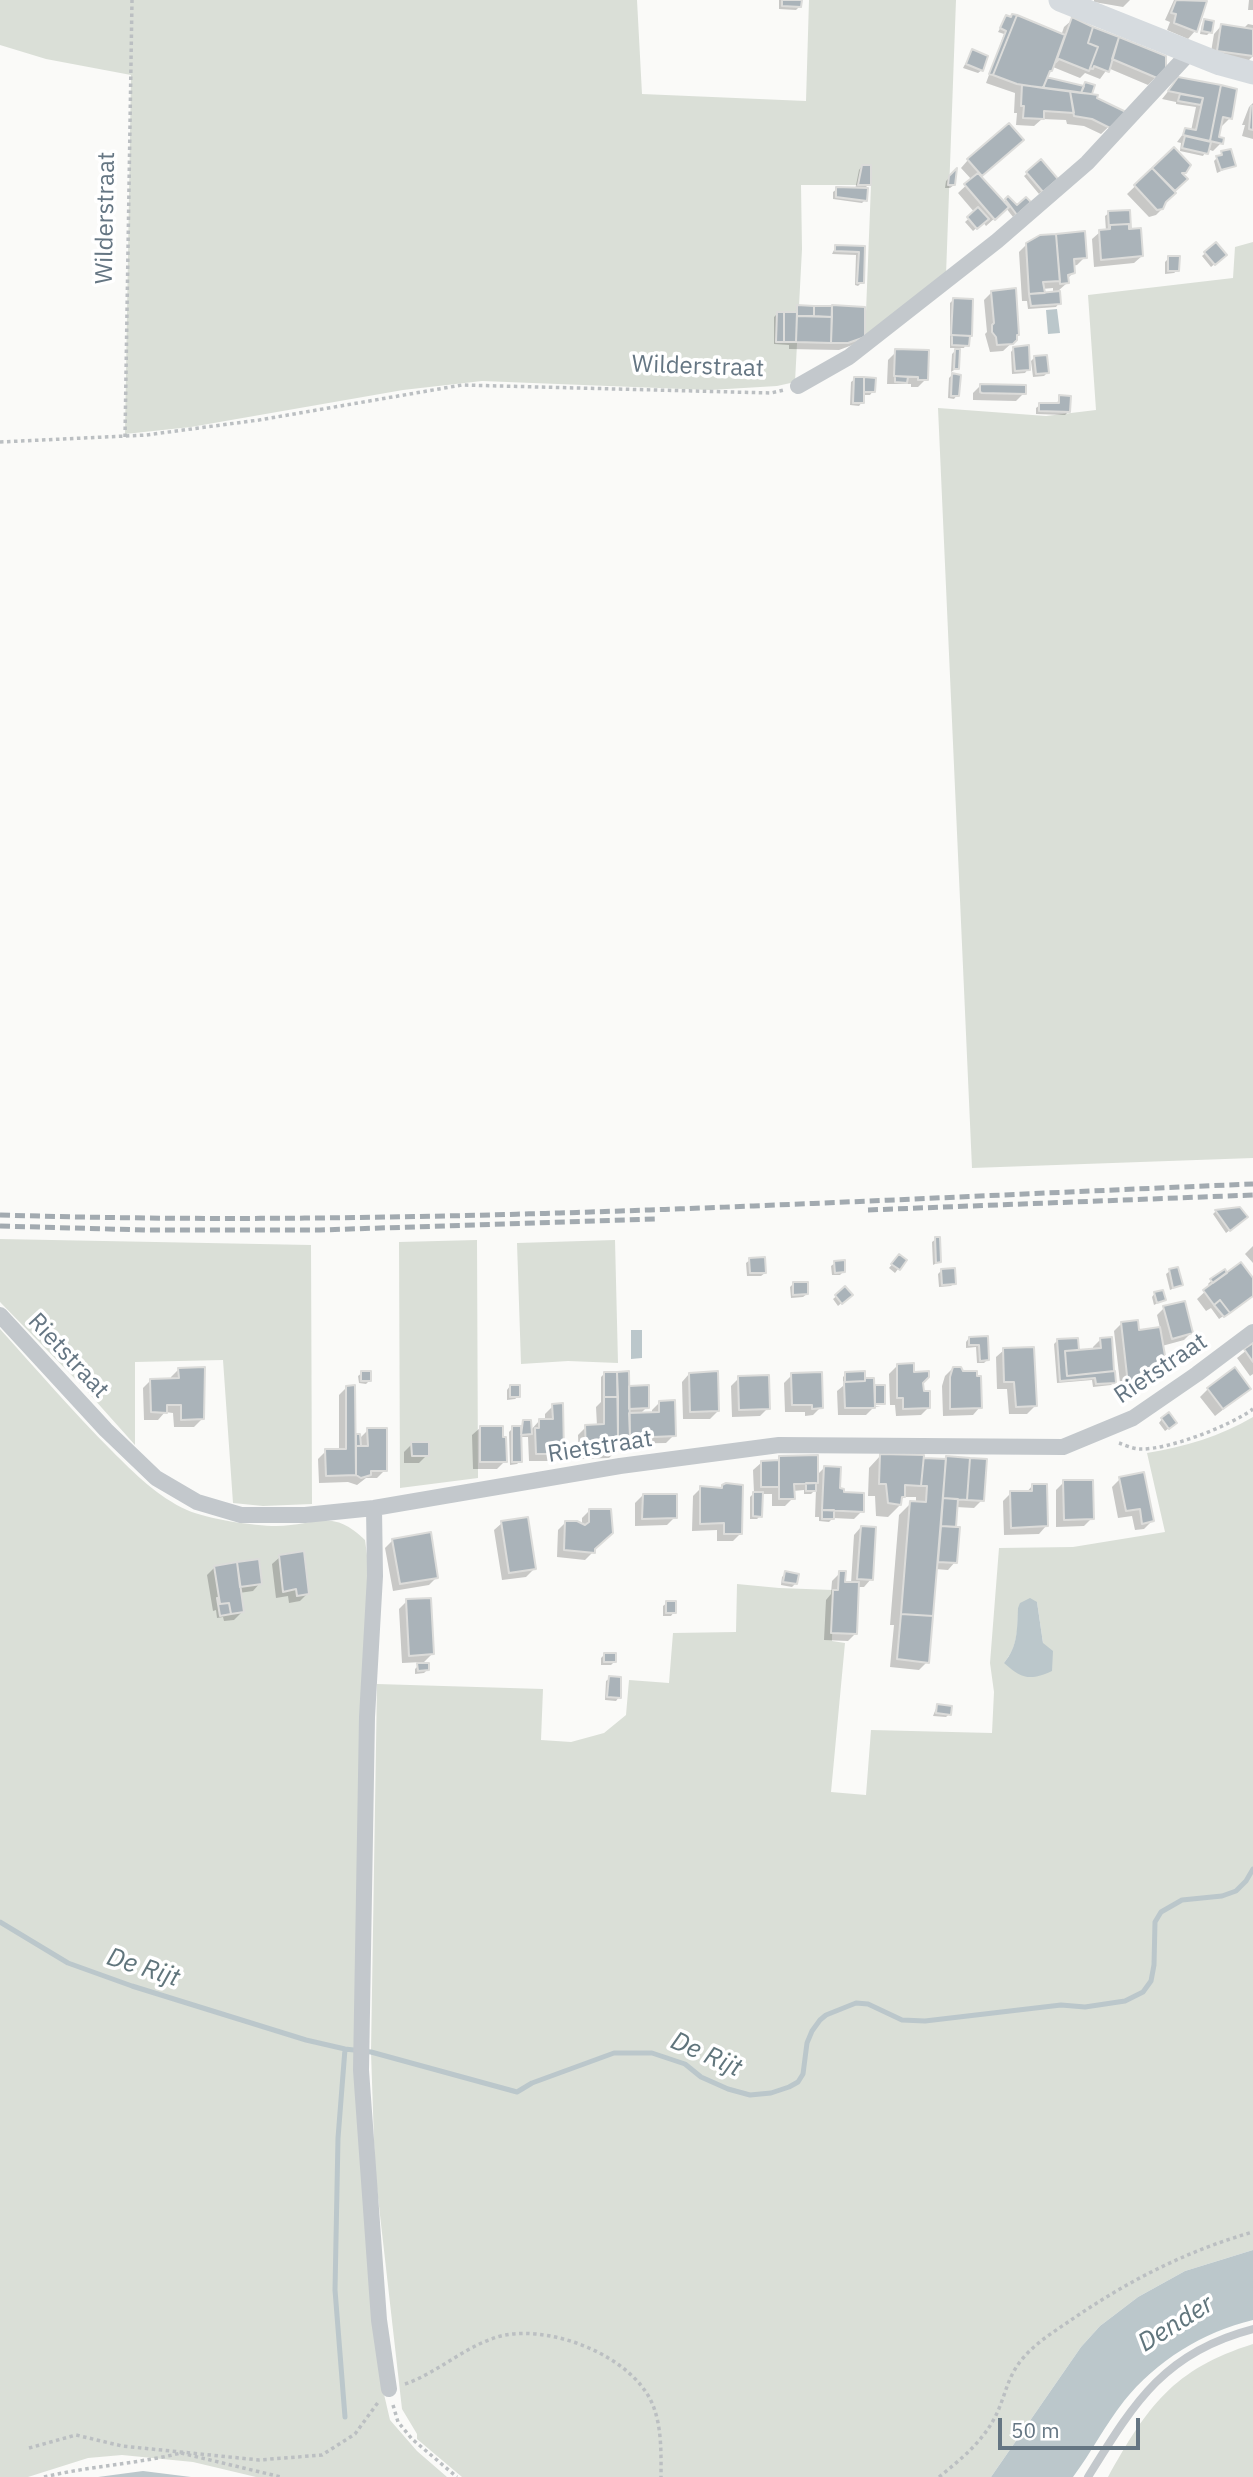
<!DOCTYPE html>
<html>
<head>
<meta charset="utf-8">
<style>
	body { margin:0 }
	#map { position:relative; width:1253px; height:2477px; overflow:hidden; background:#fafaf8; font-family:"IBM Plex Sans",sans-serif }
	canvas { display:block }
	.scale { position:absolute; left:998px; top:2418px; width:142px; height:32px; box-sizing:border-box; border:4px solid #657683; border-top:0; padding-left:9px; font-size:21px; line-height:24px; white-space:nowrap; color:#657683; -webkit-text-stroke:5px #fff; paint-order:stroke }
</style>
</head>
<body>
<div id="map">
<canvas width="1253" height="2477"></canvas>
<div class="scale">50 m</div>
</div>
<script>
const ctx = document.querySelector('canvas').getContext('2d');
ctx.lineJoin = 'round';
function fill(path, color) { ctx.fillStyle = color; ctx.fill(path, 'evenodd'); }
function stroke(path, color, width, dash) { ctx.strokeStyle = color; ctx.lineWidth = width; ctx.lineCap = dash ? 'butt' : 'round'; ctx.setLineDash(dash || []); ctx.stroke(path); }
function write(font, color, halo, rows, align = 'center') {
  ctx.font = font + ' "IBM Plex Sans",sans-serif'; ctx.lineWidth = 7; ctx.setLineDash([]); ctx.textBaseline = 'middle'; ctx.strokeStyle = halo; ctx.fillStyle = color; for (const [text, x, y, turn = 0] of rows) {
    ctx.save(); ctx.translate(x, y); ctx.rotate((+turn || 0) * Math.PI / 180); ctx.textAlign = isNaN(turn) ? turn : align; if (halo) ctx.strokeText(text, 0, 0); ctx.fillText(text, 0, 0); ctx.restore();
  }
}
const green = new Path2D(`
	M0 0H637L642 94 806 101 809 0H956L946 275 865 337 871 185H801L802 249 795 382 777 386 710 390 482 381 403 390 191 427 125 434 131 75 46 59 0 45Z
	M1253 242V1158L972 1168 938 408 1046 416 1096 410 1088 295 1233 278 1235 247Z
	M0 1239 311 1245 312 1504 263 1506 233 1503 223 1360 135 1362V1445L85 1389 0 1302Z
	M477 1240 478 1478 400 1488 399 1242Z
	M615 1240 618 1363 568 1361 521 1364 517 1243Z
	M0 1329C37 1370 73 1412 112 1451 134 1473 158 1497 187 1510 207 1519 254 1526 276 1526 316 1526 331 1507 365 1540L369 1570 356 2051 380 2377 390 2420 417 2451 447 2477H256L193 2462 122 2455 88 2458 28 2477H0Z
	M1253 1417V2250L1185 2271 1138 2297 1100 2326 1081 2347 991 2477H462L417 2439V2434L402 2409 375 2171 371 2052 377 1684 543 1689 541 1740 571 1742 604 1733 626 1715 629 1680 669 1683 673 1633 736 1632 737 1584 779 1588 833 1590 832 1641 845 1643 831 1792 866 1795 871 1730 992 1733 994 1692 990 1663 999 1548 1073 1547 1165 1532 1147 1453C1184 1447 1221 1436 1253 1417ZM1037 1602 1043 1643 1004 1663C1018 1646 1018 1629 1018 1608Z
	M1253 2344V2477H1108C1147 2407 1173 2369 1253 2344Z`);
const water = new Path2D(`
	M1057 309 1060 333 1048 334 1046 310Z
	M631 1330H642V1358L631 1359Z
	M1030 1598 1037 1602 1043 1643 1053 1651 1052 1671C1030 1681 1022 1679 1004 1663 1018 1646 1017 1630 1018 1608L1020 1603Z
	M1253 2250V2320C1203 2332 1156 2361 1124 2401 1105 2425 1091 2453 1073 2477H991L1081 2347 1100 2326 1138 2297 1185 2271Z
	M143 2471 191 2477H98Z`);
const shadow = new Path2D(`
	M779 0H800V6L796 10 779 9Z
	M1094 0H1130L1123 7 1094 2Z
	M1174 0H1197L1205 2 1195 31 1188 39 1167 30 1170 22 1165 20Z
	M1249 0H1253V10H1248Z
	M1007 16 1016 17 1061 36 1064 27 1072 20 1156 77 1148 85 1108 68 1100 79 1085 73 1080 78 1053 67 1045 79 1091 93 1089 96 1123 113 1101 134 1084 126 1067 124 1066 120 1042 119 1034 126 1016 125 1017 113H1014L1015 93 986 83 1004 34 998 32Z
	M1205 21 1210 32 1207 35 1200 34 1202 24Z
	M1248 24 1253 25V56L1246 63 1210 58 1214 34 1221 26 1244 28Z
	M972 51 982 70 978 73 963 68Z
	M1178 79 1230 118 1222 126 1219 125 1217 138 1221 143 1213 151 1207 149 1203 156 1180 151 1181 143 1177 142 1186 130 1191 131 1196 107 1176 104V102L1162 99Z
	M1253 103V139L1242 136 1245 125H1242L1249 107Z
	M1014 148 980 177 1003 203 1008 199 1016 208 1029 202 1013 217 1006 208 986 226 983 222 973 231 965 222 975 213 958 193 972 180 961 168 968 160Z
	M1174 149 1185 172 1182 175 1186 179 1164 202V207L1156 215 1149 217 1127 194Z
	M1222 153 1234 165 1217 173 1214 161Z
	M1041 162 1056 179 1039 194 1024 176Z
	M862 166 869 184 863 190 865 200 862 203 833 199V192L837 189 855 190 859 170Z
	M955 172 954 185 950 188H945L946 181Z
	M1109 213 1127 225 1142 256 1134 263 1094 267 1092 239 1100 232 1106 231 1105 216Z
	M1027 244 1085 257 1077 265 1072 266 1073 273 1067 279V283L1058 291 1059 303 1056 307 1028 309 1027 301H1022L1019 252ZM1053 288V294L1043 292 1042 289Z
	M1216 244 1225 255 1211 267 1202 256Z
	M836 246 864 248 862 282 858 286 855 285 856 255 832 254Z
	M1169 258 1178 270 1174 273 1165 274V262Z
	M992 292 1015 340 1003 351 990 352 985 334 987 332 984 300Z
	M953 300 970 335 964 348H950V303Z
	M798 307 832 308 864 336 855 344 839 350 789 349V345L774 344V317L777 314 789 317 832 318V315L794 314Z
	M958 348 957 368 951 372 952 354Z
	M1014 348 1028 369 1025 373 1012 374 1011 352Z
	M896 352 926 379 918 387H911V384H887L888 360Z
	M1035 357 1047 373 1044 376 1033 377 1031 361Z
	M953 374 957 395 954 399 948 398 949 378Z
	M855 379 873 391 870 395H862V402L859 406 850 405 851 382Z
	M981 385 1024 393 1016 401 973 400V393Z
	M1060 397 1068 412 1065 415 1036 414V408L1040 405H1056Z
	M1240 1209 1243 1220 1226 1233 1213 1214 1216 1211Z
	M936 1239 939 1262 933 1265 932 1242Z
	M1253 1246V1263L1245 1254Z
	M750 1260 765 1273 761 1276H747L746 1263Z
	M896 1260H905L895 1273 889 1268Z
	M835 1263 844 1271 840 1275H832L831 1266Z
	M941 1271 954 1283 951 1286 939 1287 938 1274Z
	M1170 1271 1181 1285 1170 1290 1166 1274Z
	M1227 1275 1253 1281V1296L1219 1319 1211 1308 1206 1311 1197 1299 1210 1287 1208 1284 1212 1280Z
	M793 1284 807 1294 803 1297 791 1298 790 1287Z
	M845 1289 847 1298 838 1306 833 1299Z
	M1155 1293 1164 1300 1154 1305 1152 1297Z
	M1164 1308 1192 1332 1184 1340 1162 1346 1165 1367 1157 1374 1145 1376V1382L1137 1389 1121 1391 1114 1331 1122 1323 1138 1332 1160 1328 1157 1315Z
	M969 1338H986L987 1360 984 1363H977L976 1347 966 1348V1342Z
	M1101 1339H1111L1114 1382 1111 1385 1093 1387 1092 1380 1057 1383 1054 1344 1057 1341 1077 1352 1093 1351V1347Z
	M1253 1345V1374L1250 1376 1237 1358Z
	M1004 1350 1035 1406 1027 1414H1009L1007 1389H997L996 1357Z
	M897 1366 913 1374 922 1383V1393L929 1407 921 1415 896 1416 895 1405H890L889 1374Z
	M953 1368 980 1407 973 1415 943 1416 942 1386 945 1376Z
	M179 1369 202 1419 194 1427H174L173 1413 165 1412 158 1420H144L143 1388 151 1380H171V1377Z
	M362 1373 370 1380 366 1384 359 1383 358 1376Z
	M604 1374 627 1388 647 1407 640 1414H652V1410L659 1403 674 1435 666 1443 617 1444V1450L609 1458 579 1459 578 1435 586 1427 597 1426 596 1407 601 1402V1377Z
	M689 1374 718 1411 710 1419H683L682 1382Z
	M846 1374 873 1387H883V1403H867V1406H881L874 1407 866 1415H838L837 1391 843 1386V1377Z
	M792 1375 821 1407 813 1415 805 1416V1412H785L784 1383Z
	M739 1378 768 1408 760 1416 732 1417 731 1386Z
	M510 1386 519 1396 515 1399 507 1400V1390Z
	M347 1387 354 1438 357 1435 359 1439 368 1430 385 1470 377 1478H366L357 1485 348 1482 319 1483 318 1459 326 1451H339V1395Z
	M1208 1389H1249L1215 1416 1200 1397Z
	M553 1406 563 1453 555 1461H529L528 1437H519L520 1461 517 1464 510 1465 509 1432 513 1428H520L524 1422 530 1431 539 1421H545V1414Z
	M1162 1419 1172 1426 1165 1431 1159 1423Z
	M480 1428 505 1461 497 1469H473L472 1435Z
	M412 1444 427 1455 419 1463H404V1452Z
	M881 1455 922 1457 982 1500 974 1508 956 1507 955 1562 948 1570 935 1569 927 1662 919 1670 890 1667 894 1625H890L899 1515 911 1503H916V1497H903L900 1505 888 1517 876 1516 875 1496H868L869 1468Z
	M780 1458 816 1476 824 1468 838 1490 862 1511 854 1519 833 1518 829 1522 819 1521V1517H815L816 1489 811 1494H804V1490L793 1491V1498L785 1506H772V1494H761L760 1516 757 1519H750V1497L754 1493 753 1470 761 1463 775 1462Z
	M1120 1479 1152 1521 1144 1529 1135 1530 1132 1516 1118 1518 1112 1487Z
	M1064 1482 1092 1518 1084 1526 1056 1527V1490Z
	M723 1486 741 1533 733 1541H717V1530L692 1531 693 1496 701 1488 720 1489Z
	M1032 1486 1046 1526 1039 1534 1004 1535 1003 1501 1011 1493H1026Z
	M643 1495 675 1517 667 1525 635 1526V1503Z
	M590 1510 593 1552 585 1560 557 1557 558 1530 566 1522 582 1525V1518Z
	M502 1523 534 1569 526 1577 502 1580 494 1530Z
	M861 1527 871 1579 864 1587H857L856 1633 848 1641 824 1640 826 1600 831 1594 832 1581 840 1573 844 1583 851 1584 854 1535Z
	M393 1540 437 1577 429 1585 393 1591 385 1548Z
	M280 1557 308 1593 300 1601 289 1603 288 1596 276 1598 272 1564Z
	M215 1567 260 1583 253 1591 239 1593 242 1612 234 1620 224 1621 223 1617 217 1618 216 1610 213 1611 207 1575Z
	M786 1573 796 1583 792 1587 781 1585 782 1577Z
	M407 1601 432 1654 421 1665 427 1670 424 1673 415 1674V1669L422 1662 402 1663 399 1609Z
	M667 1603 674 1612 671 1616H663V1606Z
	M604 1655 614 1662 611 1665H601V1658Z
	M610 1678 619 1697 616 1701 605 1700 606 1681Z
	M937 1706 949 1714 946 1717 933 1716Z`);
const stream = new Path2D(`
	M0 1922 68 1963 132 1986 306 2040 345 2049 371 2052 517 2092 532 2083 614 2053H652L685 2064 701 2077 728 2089 750 2095 771 2093 789 2087 798 2082 803 2074 807 2043 812 2031 820 2020 826 2015 856 2003 868 2004 902 2020 925 2021 1061 2005 1085 2007 1125 2001 1143 1992 1151 1981 1154 1965 1155 1922 1161 1912 1182 1900 1222 1896 1236 1891 1246 1881 1253 1869
	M345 2049 338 2138 335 2290 345 2417`);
const building = new Path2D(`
	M782 0H802L801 7 782 6Z
	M1176 0 1207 1 1197 32 1174 23 1176 14 1171 13Z
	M1012 14 1017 15 993 75 989 74 1006 31 1000 28 1006 15 1011 17Z
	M1017 15 1065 35 1052 71H1050L1043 88 1017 84 993 75Z
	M1072 17 1093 27 1088 43 1098 47 1089 71 1059 59 1056 62Z
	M1204 19 1214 21 1212 33 1202 31Z
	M1221 24 1253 29V56L1217 51Z
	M1093 27 1119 37 1109 72 1094 66 1093 69 1090 68 1098 47 1088 43Z
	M1119 37 1166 56V68L1157 78 1112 59Z
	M972 49 988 56 983 71 966 64Z
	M1178 77 1221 85 1210 141 1183 135 1185 128 1196 130 1203 98 1168 91Z
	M1047 78H1050L1084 86 1081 93 1043 88Z
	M1085 82 1095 85 1092 94 1081 93Z
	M1022 85 1070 91 1074 113 1044 111V119L1023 118 1024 106H1021Z
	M1221 85 1237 89 1232 119 1223 117 1219 137 1224 138 1223 144 1210 141Z
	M1070 91 1098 95 1097 98 1126 112 1110 128 1092 119 1074 116Z
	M1180 94 1203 98 1201 105 1178 101Z
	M1251 106H1253V130L1249 129Z
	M1009 123 1024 140 982 176 967 159Z
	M1185 136 1211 142 1208 154 1182 148Z
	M1174 147 1191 165 1186 173H1182L1188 179 1175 191 1152 168Z
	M1231 149 1236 166 1221 170 1216 156 1222 155 1221 151Z
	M1041 159 1058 179 1043 192 1026 172Z
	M862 165H871V185H858Z
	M957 168 955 185H948L949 176Z
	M1152 168 1176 193 1166 202 1163 209 1157 210 1134 185Z
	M978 173 1009 207 995 220 964 184Z
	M836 187 868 188 867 201 836 197Z
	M1008 196 1017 205 1026 197 1031 202 1017 215 1005 199Z
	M978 207 989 219 977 229 967 217Z
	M1130 210 1131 228 1129 224 1110 225 1109 229 1108 211Z
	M1129 224V229L1141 228 1143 256 1101 260 1099 230 1110 229V225Z
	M1085 231 1087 258 1074 259 1075 273 1068 275 1069 283 1060 284 1056 234Z
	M1056 234 1060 281 1043 282 1045 293 1029 294 1026 243 1040 235Z
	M1216 242 1227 255 1215 265 1204 252Z
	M835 245 865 246 864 283H857L859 252 835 251Z
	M1168 256H1180L1179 271H1168Z
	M1016 288 1019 335H1017V340L1013 344 997 345 996 337 992 332V325L994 323 991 291Z
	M1060 291 1061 304 1031 306 1029 294Z
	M953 298 973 299 972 336 951 335Z
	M797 305 814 306V316H797Z
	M832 305 865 307V337L848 343H831Z
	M814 306H832V317L814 316Z
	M777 312H784V342H776Z
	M784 312H797L796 342H784Z
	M797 316 832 317 831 343 796 342Z
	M952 335 970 336 969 346 952 345Z
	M1029 345 1030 370 1015 371 1013 347Z
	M895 349 929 350 928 380H918V377L894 376Z
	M955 349H960L959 369H954Z
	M1047 355 1049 373 1036 374 1034 356Z
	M952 373 961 375 959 396H951Z
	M895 376 908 377 907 383 895 382Z
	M854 377H864V403H853Z
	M864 377 876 378 875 392H864Z
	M980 384 1026 385V394L982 393 980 392Z
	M1059 395 1071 396 1070 412 1039 411V403H1059Z
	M1240 1207 1248 1217 1230 1231 1215 1210Z
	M935 1237H940L941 1262 936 1263Z
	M899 1254 907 1260 900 1270 891 1264Z
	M765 1257 766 1273H750L749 1258Z
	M845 1260V1272L835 1273 834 1261Z
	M1241 1262 1253 1278V1296L1230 1313 1220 1300 1214 1305 1203 1290Z
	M1178 1267 1183 1285 1173 1288 1169 1269Z
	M955 1268 956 1284 942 1285 941 1269Z
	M1225 1269 1227 1273 1213 1283 1210 1279Z
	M793 1282H808V1294L793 1295Z
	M845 1286 853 1295 842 1304 835 1295Z
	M1163 1290 1166 1300 1157 1303 1154 1292Z
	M1220 1300 1230 1313 1224 1317 1214 1305Z
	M1185 1301 1193 1333 1172 1339 1163 1306Z
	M1138 1320 1139 1330 1160 1327 1167 1367 1146 1369 1147 1382 1128 1384 1121 1322Z
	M988 1336 989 1360 980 1361 979 1345H969V1337Z
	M1112 1337 1114 1371 1067 1376 1065 1351 1101 1348 1100 1338Z
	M1078 1338 1079 1350 1065 1351 1067 1376 1115 1371 1116 1383 1096 1384 1095 1378 1060 1381 1057 1339Z
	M1253 1343V1362L1244 1349Z
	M1034 1347 1037 1406 1016 1407 1014 1382H1004L1003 1348Z
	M914 1363V1372L929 1371V1377L923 1383 924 1391H930V1408L903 1409V1398H897V1364Z
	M205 1367 204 1419 181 1420V1405H167V1413L151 1412 150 1379 179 1378 178 1368Z
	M953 1367H961L963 1371H977V1376H981L982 1408 950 1409V1377Z
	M1235 1367 1251 1389 1223 1409 1207 1388Z
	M361 1371H371V1381H361Z
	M629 1371 630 1436 618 1437 617 1372Z
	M718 1371 719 1411 690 1412 689 1373Z
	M865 1371V1381L845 1382V1372Z
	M604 1372H617L618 1397H604Z
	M822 1372 823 1408 812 1409V1405H792L791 1373Z
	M769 1375 770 1409 739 1410 738 1376Z
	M865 1378H874L875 1408H845L844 1382 865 1381Z
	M355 1385 356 1475 326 1476 325 1449H346V1386Z
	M510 1385H520V1397H510Z
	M649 1385V1408L629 1409V1386Z
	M875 1385H885V1404H875Z
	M604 1397H618V1451L586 1452 585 1425 604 1424Z
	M675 1400 676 1436 630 1438 629 1413 659 1412V1401Z
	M563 1403 564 1454H536L535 1428H539V1419H553L552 1404Z
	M1169 1412 1177 1423 1169 1429 1161 1418Z
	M523 1420H531L532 1434 521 1435Z
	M480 1426H503V1437H506L507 1462H480Z
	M512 1426H521L522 1462H512Z
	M367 1428H387V1471H371V1475L361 1478 356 1475V1446H368Z
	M356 1434H360L361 1446H356Z
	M411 1442H429V1456H412Z
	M880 1454 924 1455 921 1486 905 1485V1497H902L901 1505 888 1503 886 1484H879Z
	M818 1455V1483L794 1484 795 1499H779V1456Z
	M924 1455V1458L946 1459 933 1616 901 1614 910 1501 926 1502 927 1486H921Z
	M946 1456 970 1458 967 1500 943 1498Z
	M970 1458 987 1459 984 1501 967 1500Z
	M779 1460V1487H761V1461Z
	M824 1466 841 1467 840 1488 844 1489V1492L864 1493V1512L822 1510Z
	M1144 1472 1154 1521 1142 1524 1140 1509 1126 1511 1119 1477Z
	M1063 1480H1093L1094 1519 1064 1520Z
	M726 1483 743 1485 742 1534H724V1523L700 1524V1486L722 1488V1485Z
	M806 1483H816V1491H806Z
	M1032 1484H1047L1048 1526 1011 1528 1010 1491H1032Z
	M753 1492H763L762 1517 753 1516Z
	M643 1494H677V1518L642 1519Z
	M943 1498 958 1499 956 1527 941 1526Z
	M589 1509H611L613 1533 595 1549V1553L564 1550 565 1521H577L585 1525 589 1522Z
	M822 1510H834V1519H822Z
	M528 1517 536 1569 509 1573 501 1521Z
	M861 1526 876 1527 873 1580 857 1579Z
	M941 1526 960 1527 957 1563 938 1562Z
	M431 1532 438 1578 400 1584 392 1539Z
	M304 1551 309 1594 297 1596 296 1589 283 1592 279 1555Z
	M259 1559 262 1584 240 1587 237 1562Z
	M237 1562 244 1612 231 1614 229 1603 220 1604 214 1566Z
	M785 1571 799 1574 797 1584 783 1582Z
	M839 1571H846L845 1582H859L857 1634 831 1633 833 1590H838Z
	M217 1598H219L220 1604 229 1603 231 1614 220 1616Z
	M431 1598 434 1654 409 1656 406 1599Z
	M666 1601H676V1613H666Z
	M901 1614 933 1616 929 1663 897 1659Z
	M604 1653H616V1662H604Z
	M417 1663H429V1670L418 1671Z
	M609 1676 621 1677V1698L607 1697Z
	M937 1704 952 1706 951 1715 936 1713Z`);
const path = new Path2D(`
	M125 437 132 0
	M0 442 146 435 259 420 462 385 771 393 784 390
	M1119 1443C1125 1445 1133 1449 1140 1449 1168 1450 1230 1426 1253 1409
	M405 2384C440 2372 468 2343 505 2335 554 2326 631 2356 652 2403 662 2426 661 2453 661 2477
	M393 2405 398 2422 412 2439 457 2477
	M29 2448 76 2435 122 2446 259 2460 322 2455 355 2434 379 2401
	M181 2453 281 2477
	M44 2477C90 2466 136 2464 181 2453
	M939 2477C960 2460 981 2443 994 2419 1006 2397 1006 2377 1024 2357 1037 2342 1055 2331 1071 2320 1128 2281 1186 2251 1253 2232`);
const lane = new Path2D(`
	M1088 2477C1134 2403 1164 2352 1253 2329`);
const street = new Path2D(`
	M798 386 849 357 997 241 1087 163 1190 52
	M0 1315 106 1430 156 1478 197 1502 241 1515H305L374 1508 620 1466 779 1445 1063 1447 1133 1418 1197 1374 1253 1332
	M374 1508 375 1576 367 1717 361 2070 379 2320 389 2389`);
const secondary = new Path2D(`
	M1060 0 1220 64 1253 73`);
const rail = new Path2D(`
	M868 1210 1253 1195
	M0 1215C418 1228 836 1201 1253 1184
	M0 1226 146 1230H320L655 1219`);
const streetNames = [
	["Wilderstraat",106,218,-89],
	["Wilderstraat",698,367,2],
	["Rietstraat",68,1356,47],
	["Rietstraat",1161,1369,-34],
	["Rietstraat",600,1447,-9]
];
const waterNames = [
	["De Rijt",143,1968,18],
	["De Rijt",706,2055,24],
	["Dender",1176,2324,-32]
];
fill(green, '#dadfd7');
fill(water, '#bbc7cb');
fill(shadow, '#0003');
stroke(stream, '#bbc7cb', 5);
fill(building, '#aab3b9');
stroke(building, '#dcdcda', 2);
stroke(path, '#bbbfc2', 3.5, [3.5, 3.5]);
stroke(lane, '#c3c8cc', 8);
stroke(street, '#c3c8cc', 16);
stroke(secondary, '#d6dbdf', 23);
stroke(rail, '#a2aab0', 5, [10, 5]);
write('24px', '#657683', '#fff', streetNames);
write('italic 26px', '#60757c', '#fff', waterNames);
</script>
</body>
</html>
